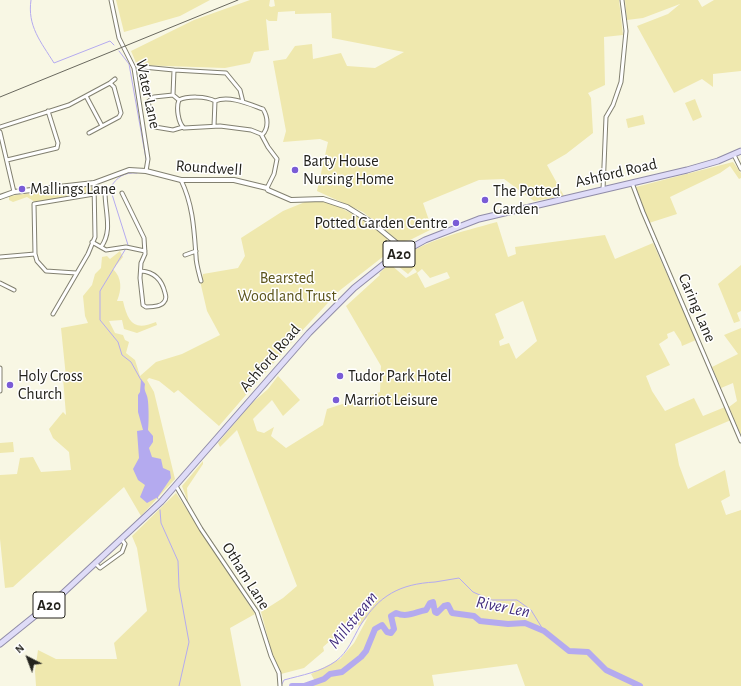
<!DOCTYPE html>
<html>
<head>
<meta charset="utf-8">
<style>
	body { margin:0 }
	#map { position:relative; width:741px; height:686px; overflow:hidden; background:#f8f7e4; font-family:"Alegreya Sans",sans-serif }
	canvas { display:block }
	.north { position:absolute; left:8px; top:638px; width:40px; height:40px; -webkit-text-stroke:3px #fff; paint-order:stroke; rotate:318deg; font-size:11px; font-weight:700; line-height:16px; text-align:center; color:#24231d }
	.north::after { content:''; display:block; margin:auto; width:14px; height:18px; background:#24231d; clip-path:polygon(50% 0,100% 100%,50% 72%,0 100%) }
</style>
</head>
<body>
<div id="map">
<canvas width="741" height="686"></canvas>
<div class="north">N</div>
</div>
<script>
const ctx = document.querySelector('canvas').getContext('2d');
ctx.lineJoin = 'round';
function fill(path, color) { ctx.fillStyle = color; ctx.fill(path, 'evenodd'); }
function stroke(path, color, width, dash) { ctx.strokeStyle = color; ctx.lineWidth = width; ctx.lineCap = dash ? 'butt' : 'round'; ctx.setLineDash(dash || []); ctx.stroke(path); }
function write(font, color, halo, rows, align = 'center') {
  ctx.font = font + ' "Alegreya Sans",sans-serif'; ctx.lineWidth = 3; ctx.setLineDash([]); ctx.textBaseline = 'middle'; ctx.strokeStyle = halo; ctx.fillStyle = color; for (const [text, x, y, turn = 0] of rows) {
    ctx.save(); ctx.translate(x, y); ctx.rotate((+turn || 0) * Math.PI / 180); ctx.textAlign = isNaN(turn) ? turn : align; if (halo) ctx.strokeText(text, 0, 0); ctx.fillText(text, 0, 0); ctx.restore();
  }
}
const green = new Path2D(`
	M116 0H210L180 16 124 32Z
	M250 0H270L269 6 271 7 275 6 274 0H619L623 35 604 37 605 85 588 93 591 98 593 133 566 154 547 165 564 196 534 201 504 179 479 180 423 203 432 229 410 240 400 242 363 212 317 191 328 142 320 139 283 142 286 131 273 61 286 59 295 46 312 44 313 59 341 53 347 66 375 68 404 52 332 38 331 13 295 14V11L278 12 277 21H269L266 19 269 50 254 52 250 63 225 68 137 65 131 51 194 20Z
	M625 0H698L702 7 714 0H741V71L713 74V87L702 79 674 93 637 26 668 14 680 4 643 18 627 20Z
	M695 99 702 117 693 121 685 103Z
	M643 115 645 124 628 128 626 119Z
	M733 162 741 173V178L739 179 730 166 720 173 670 197 677 214 649 223 636 187Z
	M89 186 93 188 89 194 35 202 27 197 13 202 9 200V196Z
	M305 202H330L371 224 387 238 389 252 339 291 297 336 219 426 178 390 174 393 159 381 149 378 147 380 154 392 175 479 141 516 124 487 13 587 5 588 0 539V475L17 474 20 458 33 457 41 472 71 470 69 452 53 438 49 429 63 412 66 415 63 378 66 377 61 328 88 323 85 316 83 296 92 285 95 274 101 268 102 257 107 256 110 259 120 251 123 257 113 269C122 278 122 289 117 301H123C128 323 134 331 156 322L157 325 137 333 124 329 122 320 109 321 115 333 123 335 125 340 129 342 126 353 135 360 140 376 156 362 182 354 220 335 207 311 200 281 202 280 203 274 238 268 245 256 241 238 283 211Z
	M497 222 508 257 516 254 515 247 605 235 615 259 653 243 696 340 682 346 681 342 674 331 667 334 668 338 659 344 670 365 646 376 652 391 665 411 694 398 703 416 725 407 731 420 675 444 679 465 688 489 725 470 730 496 721 501 726 515 741 510V686H525L517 664 432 675 434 686H307L316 683 311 674 340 659 354 643 368 617 359 626 353 617 339 633 323 647 324 651 304 668 281 674 273 657 261 612 283 598 297 586 237 430 220 447 218 443 251 404 268 389 278 376 300 400 283 416 272 400 253 419 257 431 264 433 274 427 271 436 286 448 323 425 327 409 380 392 381 366 346 306 380 275 379 274 389 263 406 278 417 272 414 268 408 274 394 263C424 240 461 232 497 222ZM422 269 430 278 447 272 450 278 425 288 417 273ZM523 301 537 341 516 359 509 343 500 346 499 341 504 338 495 314Z
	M741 265V311L737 313 740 321 734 323 718 284Z
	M741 328V435L729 407 737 401 733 383 721 388 712 367 738 354 724 335Z
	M13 442 14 452 0 453V443Z
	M203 461V464L187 488 188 502 182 486Z
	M176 493 255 614 230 628 241 686H36L35 671 38 650 56 659H117L114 643 147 611 137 548 132 536Z`);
const water = new Path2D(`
	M141 379 145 384C144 390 145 390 147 396 149 401 149 425 148 430L153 436V442L149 448 152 457 161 459 163 468 170 471 171 478 158 497 147 503 140 497 145 485 138 480 133 469 139 458 137 431 143 430 138 412V395L140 392Z`);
const stream = new Path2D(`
	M31 0C27 26 41 42 54 63L110 41 114 45
	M119 51 129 64 146 159
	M137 173C124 172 117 177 110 188L128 245 100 291V320L118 342 122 355 131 362 141 380
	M157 496 158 499
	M160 510 161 523 178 561 179 587 189 642 179 686
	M281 686 284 680C302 675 321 672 336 661 348 652 353 638 360 626 379 595 400 584 435 582 443 581 451 579 459 578L473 592 491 600H517L531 610 544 631`);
const river = new Path2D(`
	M292 686H304L324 679 330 674 342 672 361 657 366 651 375 629 382 625 387 632 391 633 394 629 391 616 396 613C407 618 415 612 426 610L430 603 433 602 435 612 437 613 444 606 448 605 452 613 474 616 480 621 508 624 525 623 544 631 569 651 588 652 606 670 640 686`);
const minor = new Path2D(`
	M111 0 119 38 134 68 148 159 146 171
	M143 67 174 70 173 95
	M174 70 226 73 240 90 243 102
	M110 83 115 79
	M86 96 102 126
	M179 100 173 95 154 97 148 102 155 127 173 130 183 127
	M215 101C229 95 249 104 263 109 268 117 269 128 262 135
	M214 126 215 101C206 96 187 96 179 100 176 107 178 123 184 128L220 126 251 130 261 134 268 147 277 159 274 174 267 188
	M0 127 69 105 110 83 114 87 121 113 119 117 89 133
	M0 132 14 192
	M734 155 741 169
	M7 160 57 148 58 143 48 111
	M181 180C193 205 194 229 196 256 196 264 199 273 201 281
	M632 183 643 212 741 441
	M603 190 606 117 613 105 621 82 626 31 622 0
	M122 193 144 238 145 254 141 263 140 278 143 305 146 307C151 307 161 307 164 302 166 300 166 296 165 293 162 280 155 272 141 271
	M92 242 106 250 126 247 145 251
	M101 247C113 231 105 212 105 192
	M185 255 196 251
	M0 257 35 254
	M76 273 46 271 37 261 35 254 34 204 94 194
	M0 283 14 290
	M53 314 88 254 95 237 94 183
	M0 368V391
	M176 486 201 529 257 612 271 656 279 673 280 686
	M95 563 100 568 122 552 125 544 122 540`);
const tertiary = new Path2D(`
	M0 197 14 192 94 183 129 170 146 171 181 180H234L267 188 268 190 291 200 323 199 347 207 371 222 405 250`);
const primary = new Path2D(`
	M0 644 62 594 161 502 309 333 354 288 389 260 425 240 479 219 687 170 718 161 741 151`);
const rail = new Path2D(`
	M0 97 238 0`);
const markers = [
	[295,170,4,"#7a5cd6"],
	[22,189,4,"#7a5cd6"],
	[485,200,4,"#7a5cd6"],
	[456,223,4,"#7a5cd6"],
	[340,376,4,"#7a5cd6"],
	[10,385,4,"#7a5cd6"],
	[336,400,4,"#7a5cd6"]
];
const shields = [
	[399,254,32],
	[49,605,32]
];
const shieldNames = [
	["A20",399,254],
	["A20",49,605]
];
const streetNames = [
	["Water Lane",148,94,78],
	["Roundwell",209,168,4],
	["Ashford Road",616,173,-13],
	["Caring Lane",697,308,67],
	["Ashford Road",270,358,-49],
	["Otham Lane",246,576,58]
];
const poiNames = [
	["Barty House",303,161],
	["Nursing Home",303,179],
	["Mallings Lane",30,189],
	["The Potted",493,191],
	["Garden",493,209],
	["Potted Garden Centre",448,223,"right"],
	["Holy Cross",18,376],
	["Church",18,394],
	["Tudor Park Hotel",348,376],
	["Marriot Leisure",344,400]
];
const parkNames = [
	["Bearsted",287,278],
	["Woodland Trust",287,296]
];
const waterNames = [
	["River Len",503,607,11],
	["Millstream",353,620,-51]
];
fill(green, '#efe8ae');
fill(water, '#b4aaef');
stroke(stream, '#b4aaef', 1);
stroke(river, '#b4aaef', 6);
stroke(minor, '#828070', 5);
stroke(tertiary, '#828070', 6);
stroke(primary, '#908ca8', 7);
stroke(minor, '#fff', 3);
stroke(tertiary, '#fff', 4);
stroke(primary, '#dfdcf8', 5);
stroke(rail, '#69685e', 1);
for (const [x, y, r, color] of markers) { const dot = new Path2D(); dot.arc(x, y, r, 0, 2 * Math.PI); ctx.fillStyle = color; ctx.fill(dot); stroke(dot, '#fff', 1.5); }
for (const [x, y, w] of shields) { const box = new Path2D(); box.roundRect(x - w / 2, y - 13, w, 26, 3); ctx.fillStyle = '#fff'; ctx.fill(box); stroke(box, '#24231d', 1); }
write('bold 15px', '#24231d', null, shieldNames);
write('16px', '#24231d', '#fff', streetNames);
write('16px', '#24231d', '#fff', poiNames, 'left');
write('16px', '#5b541b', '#fff', parkNames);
write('italic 17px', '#432e7e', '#fff', waterNames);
</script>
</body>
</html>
